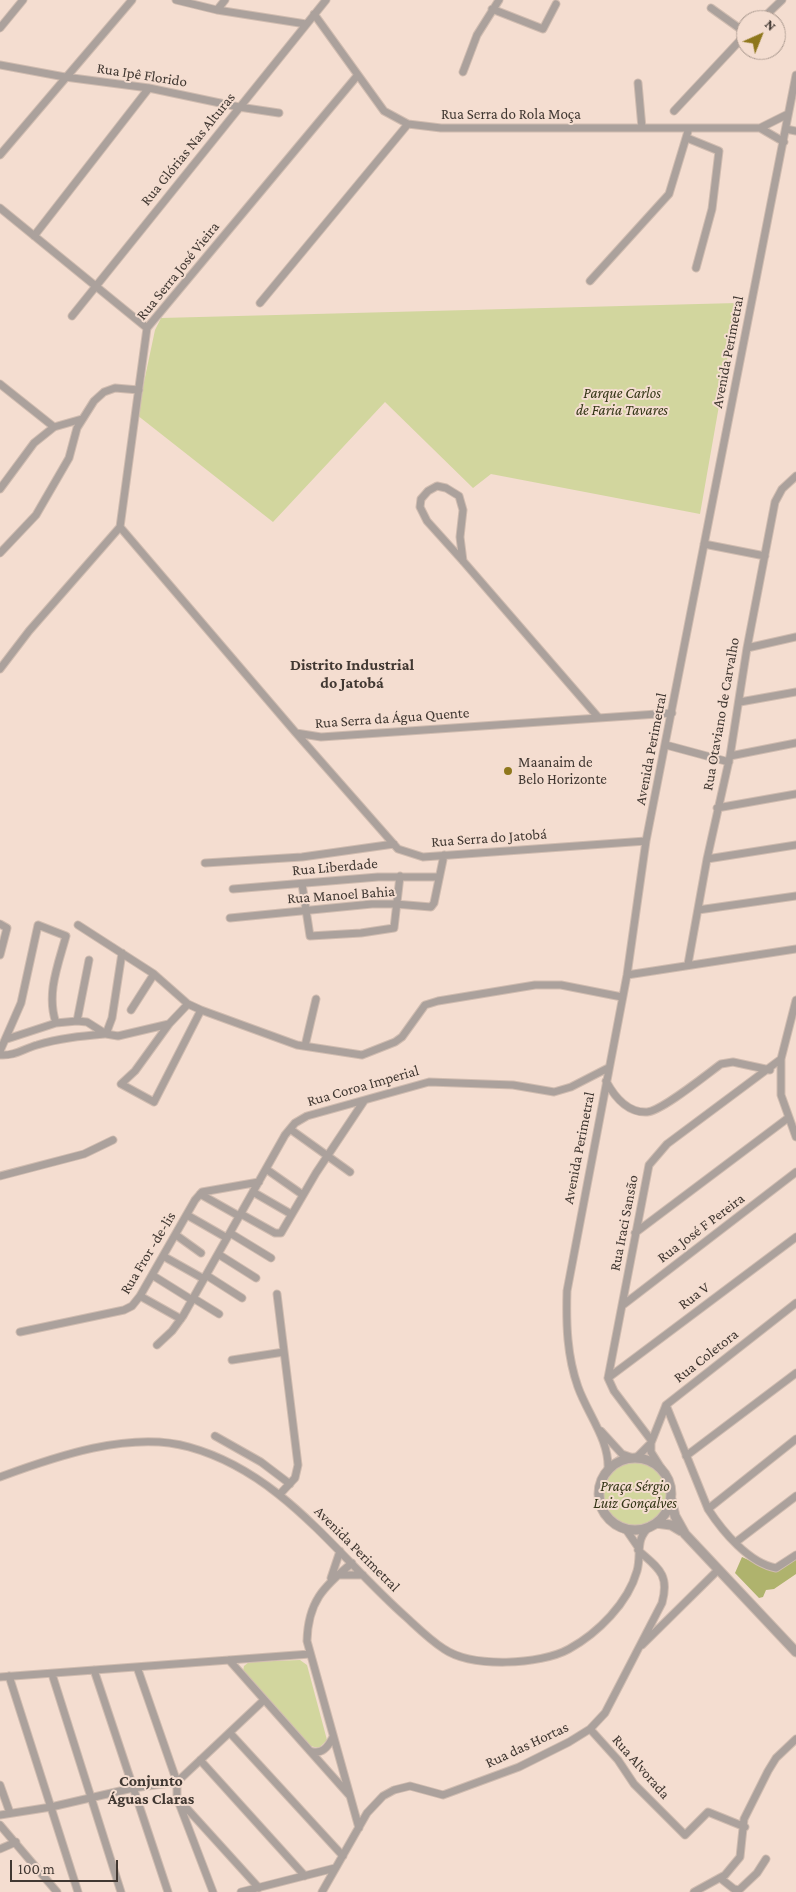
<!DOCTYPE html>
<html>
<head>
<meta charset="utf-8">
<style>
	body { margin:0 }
	#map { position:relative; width:796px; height:1892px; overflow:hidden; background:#f4ddd0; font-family:"Crimson Pro",serif }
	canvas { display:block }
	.north { position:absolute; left:736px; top:10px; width:50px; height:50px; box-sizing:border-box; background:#f4ddd0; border:1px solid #ac9b91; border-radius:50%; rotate:44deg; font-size:14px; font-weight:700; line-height:20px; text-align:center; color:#413832 }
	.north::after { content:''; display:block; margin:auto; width:18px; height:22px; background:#8e771c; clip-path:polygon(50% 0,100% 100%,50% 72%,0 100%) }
	.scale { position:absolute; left:10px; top:1860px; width:108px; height:22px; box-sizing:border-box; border:2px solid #413832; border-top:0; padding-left:6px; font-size:15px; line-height:18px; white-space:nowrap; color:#413832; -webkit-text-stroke:4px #f4ddd0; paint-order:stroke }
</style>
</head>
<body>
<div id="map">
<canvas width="796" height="1892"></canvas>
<div class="north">N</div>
<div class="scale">100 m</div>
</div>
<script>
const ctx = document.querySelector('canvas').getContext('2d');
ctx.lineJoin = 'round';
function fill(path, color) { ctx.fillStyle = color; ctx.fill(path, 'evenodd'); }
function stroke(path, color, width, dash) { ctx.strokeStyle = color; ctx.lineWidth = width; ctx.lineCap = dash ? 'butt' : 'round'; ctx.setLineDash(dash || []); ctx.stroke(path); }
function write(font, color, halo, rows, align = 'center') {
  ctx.font = font + ' "Crimson Pro",serif'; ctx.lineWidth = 4; ctx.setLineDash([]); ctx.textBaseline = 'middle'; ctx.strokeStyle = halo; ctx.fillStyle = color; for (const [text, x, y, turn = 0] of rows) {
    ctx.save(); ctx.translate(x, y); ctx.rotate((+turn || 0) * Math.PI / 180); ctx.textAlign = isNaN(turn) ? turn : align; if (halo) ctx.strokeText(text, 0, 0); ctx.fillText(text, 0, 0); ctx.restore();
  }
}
const green = new Path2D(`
	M737 303 700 514 491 474 473 488 385 402 273 522 137 415 155 330 161 318Z
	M603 1494a32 32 0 1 1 64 0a32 32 0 1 1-64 0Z
	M300 1660 307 1665 327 1740 319 1748 310 1746 243 1671 244 1666 249 1662Z`);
const forest = new Path2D(`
	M742 1557 772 1571 796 1557V1574L774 1589 766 1590 763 1597 759 1598 735 1573Z`);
const minor = new Path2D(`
	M176 0 217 10 306 24
	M711 8 746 33
	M492 9 543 29 556 4
	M217 10 225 0
	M314 14 384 111 408 124 441 128H760L788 114
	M761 20 782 0
	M0 28 23 0
	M0 65 65 77 149 88 239 107 279 113
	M463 72 477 35 499 0
	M638 83 642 128
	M674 111 746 34
	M760 128 784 142
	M786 129 796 131
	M687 138 719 151 712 209 696 268
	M0 155 132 0
	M0 208 147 328
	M34 236 149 88
	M590 281 669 194 689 128
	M260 303 408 124
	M72 316 326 0
	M0 384 54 427
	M0 489 34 443 54 427 82 419
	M120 527 296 733 321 737 672 713
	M120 527 147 328 357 76
	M704 544 765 556
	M0 553 36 515 69 458 77 428 94 401 104 392 115 388 139 390
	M463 561 460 537 463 510 459 496 446 488 437 486 428 491 421 499 420 507 427 521 463 561 598 717
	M747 648 796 637
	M0 669 29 631 120 527
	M740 702 796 692
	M296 733 398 849 423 857 646 841
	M666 745 729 762
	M730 756 796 743
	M717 808 796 794
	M707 859 796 845
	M205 863 302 857 394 844
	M302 884 310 936 361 933 394 928 400 876
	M233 889 378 877H439
	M698 910 796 896
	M230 918 372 904H395L431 907 434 903 444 855
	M0 924 7 928 0 955
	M78 925 154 974 188 1004 201 1010 297 1045 362 1055 395 1042 402 1037 425 1005 438 1001 535 985H561L622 997
	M688 964 707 859 730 756 747 648 775 502 782 489 796 476
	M627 975 796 949
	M796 1000 781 1059V1095L796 1137
	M131 1010 154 974
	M77 1021 89 960
	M169 1024 135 1071 121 1084 154 1102 201 1010
	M7 1039 56 1023 77 1021 87 1022 106 1034 118 1036 169 1024 188 1004
	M305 1046 316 999
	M0 1051 21 1003 38 925 66 936C58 965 46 994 56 1023
	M0 1055C15 1056 23 1049 37 1045 59 1038 83 1036 106 1034L112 1018 122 953
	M606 1081C614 1096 627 1113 647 1112 662 1111 707 1074 721 1064L733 1062 770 1070
	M290 1129 350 1172
	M266 1169 303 1195
	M0 1176 84 1154 113 1140
	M253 1192 291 1214
	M200 1194 239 1216
	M241 1214 275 1233H281L316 1173 364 1101
	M187 1215 227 1238
	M230 1233 271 1258
	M635 1233 788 1118
	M176 1235 201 1253
	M218 1254 256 1278
	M163 1256 204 1279
	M152 1275 192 1300
	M206 1275 242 1298
	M277 1294 298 1465 295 1478 280 1494
	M140 1296 181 1319
	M193 1298 219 1314
	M623 1305 796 1172
	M20 1332 124 1310 132 1306 140 1296 195 1200 202 1192 259 1182
	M157 1345 172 1331 183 1316 285 1135 295 1123 307 1116 429 1082 513 1085 554 1092 571 1087 608 1068
	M232 1360 284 1352
	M608 1378 796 1237
	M666 1405 708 1509C723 1532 749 1563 776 1568L796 1555
	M601 1431 622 1454 633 1458
	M215 1436 261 1462 290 1484
	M651 1440 614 1391 608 1378 649 1165 667 1144 781 1059
	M651 1443V1452L663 1471
	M686 1456 796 1373
	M636 1458 651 1443 666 1405 796 1303
	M608 1471C610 1440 588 1415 578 1387 567 1356 566 1324 567 1291L627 975 646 841 796 75
	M0 1477C54 1457 131 1430 189 1447 283 1473 337 1556 406 1617 418 1628 430 1640 444 1649 472 1668 540 1665 569 1649 598 1633 628 1603 637 1571 642 1554 634 1540 650 1526
	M708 1509 796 1439
	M619 1526 627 1531 638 1547
	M736 1542 796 1496
	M352 1563C323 1587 308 1602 307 1641L359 1828
	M337 1575H363
	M331 1578 340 1551
	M642 1645 718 1570
	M229 1660 350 1796
	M137 1667 177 1782V1798L213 1892
	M94 1670 168 1892
	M52 1674 121 1892
	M9 1676 78 1892
	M0 1677 310 1654
	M590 1729 618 1760 634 1784 685 1835 708 1812 745 1827
	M230 1733 343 1856
	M310 1751C322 1755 328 1747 333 1737
	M200 1760 305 1876
	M0 1785 10 1813
	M181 1802 259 1888
	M0 1815 51 1807 133 1788 177 1782 264 1700
	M0 1825 57 1892
	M0 1849 16 1842
	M720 1878 734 1889 739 1890 757 1873 766 1859
	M241 1892 335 1868
	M322 1892 367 1813 383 1796 394 1790 410 1786 443 1795 519 1767 569 1742 590 1729 605 1713 662 1603C670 1574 658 1568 638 1550
	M694 1892 725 1875 740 1857 744 1819 768 1771 776 1758 796 1739`);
const tertiary = new Path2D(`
	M599 1494a36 36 0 1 1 72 0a36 36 0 1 1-72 0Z
	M671 1499 675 1516 685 1534 796 1652
	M656 1523 671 1525 681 1531`);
const markers = [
	[508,771,5,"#8e771c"]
];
const streetNames = [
	["Rua Ipê Florido",142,75,9],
	["Rua Serra do Rola Moça",511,114],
	["Rua Glórias Nas Alturas",188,149,-51],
	["Rua Serra José Vieira",178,271,-51],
	["Avenida Perimetral",728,352,-79],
	["Rua Otaviano de Carvalho",721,714,-80],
	["Rua Serra da Água Quente",392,718,-4],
	["Avenida Perimetral",651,749,-79],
	["Rua Serra do Jatobá",489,838,-4],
	["Rua Liberdade",335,867,-5],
	["Rua Manoel Bahia",341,895,-4],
	["Rua Coroa Imperial",363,1086,-16],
	["Avenida Perimetral",579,1148,-79],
	["Rua Iraci Sansão",624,1223,-79],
	["Rua José F Pereira",701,1228,-37],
	["Rua Fror -de-lis",148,1253,-59],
	["Rua V",694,1296,-37],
	["Rua Coletora",706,1356,-38],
	["Avenida Perimetral",357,1549,45],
	["Rua das Hortas",527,1745,-25],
	["Rua Alvorada",641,1767,49]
];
const parkNames = [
	["Parque Carlos",622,393],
	["de Faria Tavares",622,410],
	["Praça Sérgio",635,1486],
	["Luiz Gonçalves",635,1503]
];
const poiNames = [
	["Maanaim de",518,762],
	["Belo Horizonte",518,779]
];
const neighbourhoodNames = [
	["Distrito Industrial",352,665],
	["do Jatobá",352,683],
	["Conjunto",151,1781],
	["Águas Claras",151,1799]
];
fill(green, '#d2d69e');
fill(forest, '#afb36d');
stroke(minor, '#d0bcb0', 9);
stroke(tertiary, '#d0bcb0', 11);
stroke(minor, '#aba19c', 7);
stroke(tertiary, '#aba19c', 9);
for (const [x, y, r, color] of markers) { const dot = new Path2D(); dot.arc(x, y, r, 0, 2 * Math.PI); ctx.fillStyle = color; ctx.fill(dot); stroke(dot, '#f4ddd0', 2); }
write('15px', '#413832', '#f4ddd0', streetNames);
write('italic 15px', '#333515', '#f4ddd0', parkNames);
write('15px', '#413832', '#f4ddd0', poiNames, 'left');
write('bold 16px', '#413832', '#f4ddd0', neighbourhoodNames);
</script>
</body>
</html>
